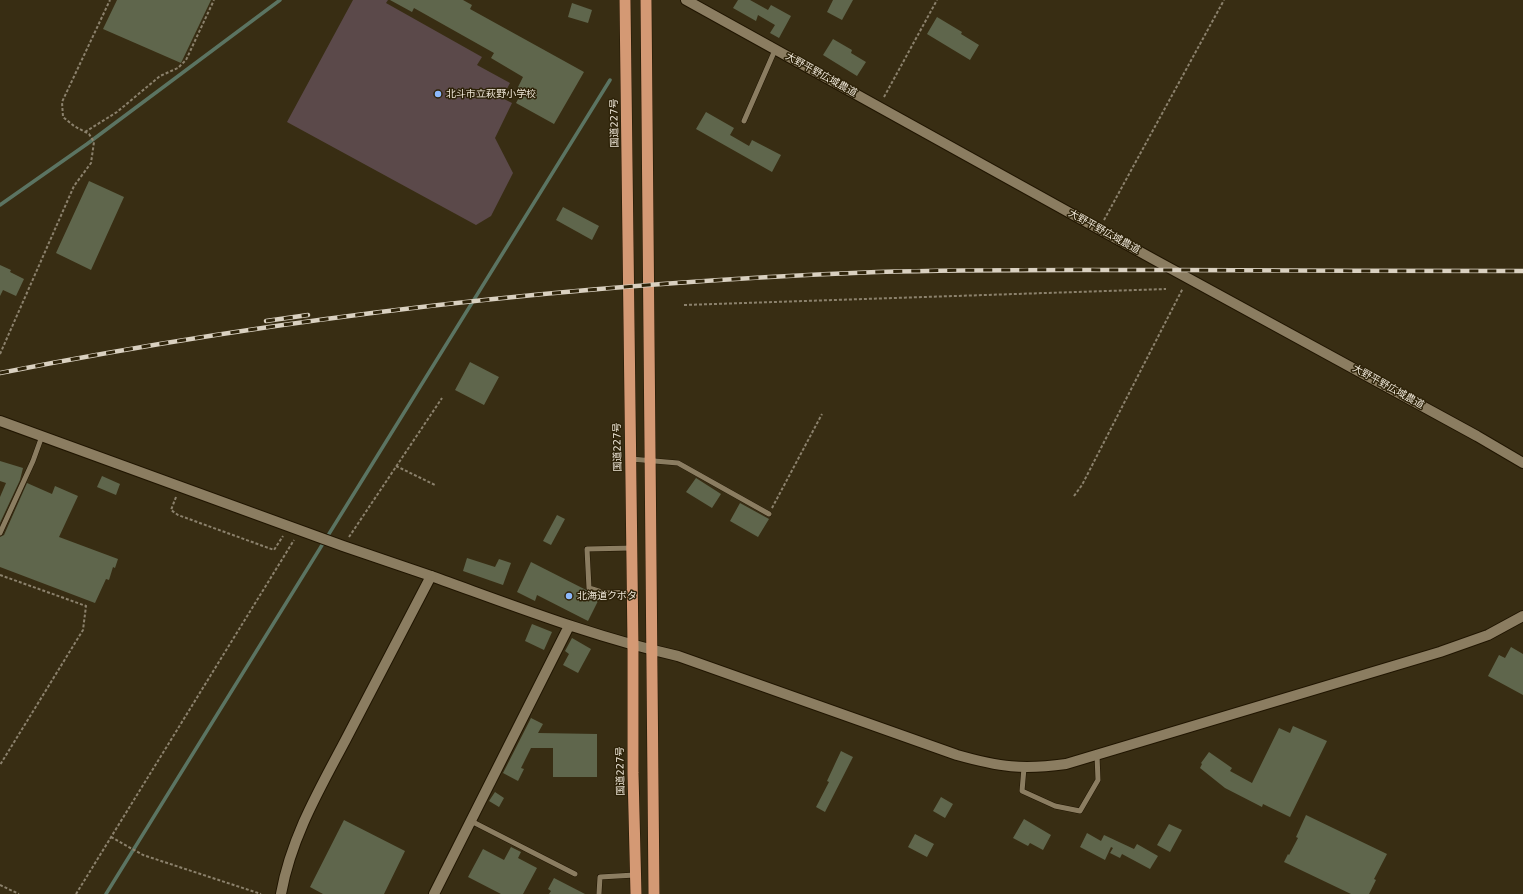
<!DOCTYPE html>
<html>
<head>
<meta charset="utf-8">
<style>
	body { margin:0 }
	canvas { display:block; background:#382d13 }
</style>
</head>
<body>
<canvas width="1523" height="894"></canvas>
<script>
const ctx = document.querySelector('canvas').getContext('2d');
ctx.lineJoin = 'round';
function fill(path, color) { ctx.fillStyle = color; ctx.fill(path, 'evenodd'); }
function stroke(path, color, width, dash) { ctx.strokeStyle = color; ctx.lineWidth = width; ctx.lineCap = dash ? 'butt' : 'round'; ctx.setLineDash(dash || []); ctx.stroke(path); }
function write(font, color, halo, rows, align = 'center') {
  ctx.font = font + ' "DejaVu Sans","Noto Sans JP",sans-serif'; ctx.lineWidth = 3; ctx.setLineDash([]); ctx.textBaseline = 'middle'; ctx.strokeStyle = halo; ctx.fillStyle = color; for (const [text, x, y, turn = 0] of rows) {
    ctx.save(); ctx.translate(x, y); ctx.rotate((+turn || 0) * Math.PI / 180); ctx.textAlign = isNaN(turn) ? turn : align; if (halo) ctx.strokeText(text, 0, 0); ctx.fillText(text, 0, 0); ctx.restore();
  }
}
const green = new Path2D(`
	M353 0H388L386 3 482 57 477 65 510 83 502 98 512 103 495 138 513 173 491 216 476 225 287 122Z`);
const stream = new Path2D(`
	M0 205 87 144 280 0
	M106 894 610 80`);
const building = new Path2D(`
	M117 0H211L181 63 103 29Z
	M390 0H463L472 5 470 9 584 72 554 124 516 103 522 92 517 89 523 77 491 58 494 53 414 8 412 12Z
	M738 0H750L768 10 771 5 791 16 779 38 770 33 775 25 758 15 756 21 733 8Z
	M833 0H853L842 20 827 12Z
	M572 3 592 10 588 23 568 17Z
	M937 17 962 32 961 34 979 45 970 60 927 34Z
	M833 39 852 50 851 53 866 62 857 76 823 55Z
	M706 112 734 128 730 135 749 146 752 140 781 155 772 172 696 129Z
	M89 181 124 197 91 270 56 253Z
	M563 207 599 226 592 240 556 220Z
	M0 265 11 270 10 272 24 279 16 296 3 290 0 296Z
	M470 362 499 377 484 405 455 390Z
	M0 461 23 468 20 480 0 523V497L6 483 0 481Z
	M102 476 120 484 116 495 97 487Z
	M696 478 721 494 712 508 686 492Z
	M27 483 52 494 55 486 78 496 59 537 118 559 115 568 113 567 109 580 106 579 95 603 0 567V537L4 535Z
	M740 503 769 519 758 537 730 521Z
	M557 515 565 519 551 545 543 541Z
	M467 558 495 567 499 559 511 563 503 585 463 571Z
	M531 562 600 597 588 621 537 595 535 601 517 592Z
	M532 624 552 632 544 650 525 641Z
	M572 638 591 649 578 673 563 665 569 654 565 651Z
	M1511 647 1523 654V695L1488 676 1499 655 1505 658Z
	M531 718 543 724 538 733 597 734V777H553V748H531L521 768 524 769 518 781 503 773Z
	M1293 726 1327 741 1290 817 1263 804 1262 807 1225 788 1200 768 1202 764 1201 763 1209 752 1232 768 1230 771 1252 783 1279 728 1290 733Z
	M841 751 853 757 825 812 816 807 829 782 827 781Z
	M495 792 504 798 499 807 489 801Z
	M941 797 953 804 945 818 933 811Z
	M1306 815 1387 854 1374 879 1376 880 1369 894H1351L1284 862 1288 854 1289 855 1298 838 1296 837Z
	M1024 819 1051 835 1043 850 1030 843 1028 846 1013 838Z
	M344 820 405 851 384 894H323L310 887Z
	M1169 824 1182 830 1170 852 1157 845Z
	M1087 833 1101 841 1104 835 1134 849 1137 844 1158 856 1150 869 1122 854 1120 858 1110 853 1113 848 1111 847 1105 860 1080 847Z
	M915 834 934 844 927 857 908 847Z
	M511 847 521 852 518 858 537 868 523 894H501L468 877 483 849 504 860Z
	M554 878 585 894H549L551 891 548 889Z`);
const path = new Path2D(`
	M884 97 937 0
	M85 132 117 112 160 76 178 68 186 60 214 0
	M1104 220 1224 0
	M684 305 1166 289
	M0 354 74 186 91 163 94 142 89 134 74 126 63 117 62 102 110 0
	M396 466 435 485
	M1074 496 1082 485 1183 288
	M176 497 171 510 178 515 274 550 283 536
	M772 508 822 414
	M349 537 442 398
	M0 575 86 606 83 630 0 765
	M111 837 143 855 261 894
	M0 885 19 894
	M76 894 294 540`);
const service = new Path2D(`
	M744 121 775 50
	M631 459 678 463 769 514
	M0 533 33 461 42 436
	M632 548 587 549 589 588 605 593 633 592
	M1024 768 1022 791 1055 806 1080 811 1098 780 1097 755
	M471 821 575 874
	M599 894 600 877 635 875`);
const minor = new Path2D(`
	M431 576C512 605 593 637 678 656L957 755C1000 767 1022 770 1066 764L1440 652 1488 635 1523 616
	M434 894 569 626`);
const tertiary = new Path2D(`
	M686 0 1153 259 1477 436 1523 463
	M0 421 343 546 431 576C402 631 374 686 345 741 319 790 291 838 281 894`);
const trunk = new Path2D(`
	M625 0 633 646V773L636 894
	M646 0 654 894`);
const rail = new Path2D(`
	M266 321 308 315
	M0 373C289 316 583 283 877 272 977 269 1077 270 1177 270 1292 271 1408 271 1523 271`);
const markers = [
	[438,94,4,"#8cb9fc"],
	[569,596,4,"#8cb9fc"]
];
const streetNames = [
	["大野平野広域農道",821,75,29],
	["国道227号",615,123,-91],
	["大野平野広域農道",1104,232,29],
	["大野平野広域農道",1388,387,29],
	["国道227号",618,447,-91],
	["国道227号",621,771,-91]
];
const poiNames = [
	["北斗市立萩野小学校",446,94],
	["北海道クボタ",577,596]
];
fill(green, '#5b494a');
stroke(stream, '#5b7462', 3.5);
fill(building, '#5f664c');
stroke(service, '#201500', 6);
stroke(minor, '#201500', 12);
stroke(tertiary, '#201500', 12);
stroke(trunk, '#201500', 12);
stroke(path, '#8b816c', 2, [3, 2]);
stroke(service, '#8b7d61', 5);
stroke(minor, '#8b7d61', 10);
stroke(tertiary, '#8b7d61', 10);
stroke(trunk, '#d49974', 11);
stroke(rail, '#d9d0c0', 4.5);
stroke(rail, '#2e2309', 3, [9]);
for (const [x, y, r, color] of markers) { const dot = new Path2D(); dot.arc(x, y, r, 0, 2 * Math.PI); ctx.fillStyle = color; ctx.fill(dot); stroke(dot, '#2e2309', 1.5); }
write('10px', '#eee6d7', '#2e2309', streetNames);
write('10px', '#eee6d7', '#2e2309', poiNames, 'left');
</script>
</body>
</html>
